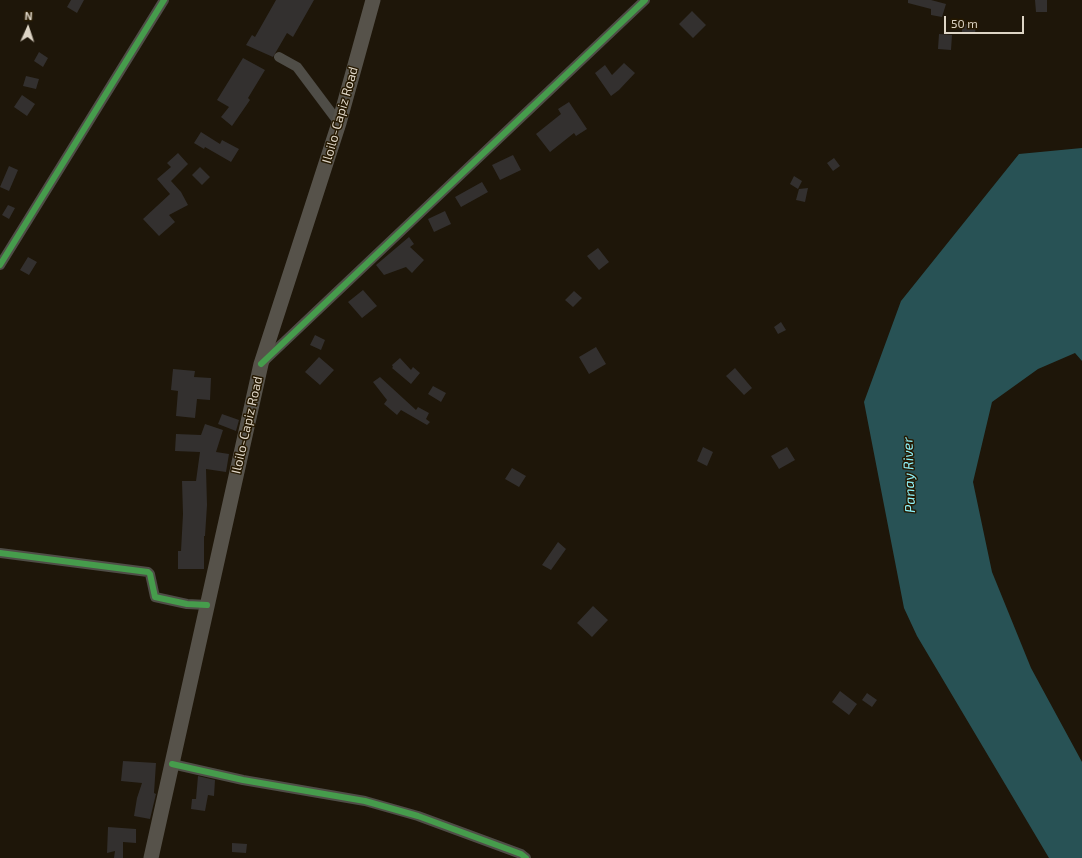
<!DOCTYPE html>
<html>
<head>
<meta charset="utf-8">
<style>
	body { margin:0 }
	#map { position:relative; width:1082px; height:858px; overflow:hidden; background:#1e1609; font-family:"Exo 2",sans-serif }
	canvas { display:block }
	.north { position:absolute; left:8px; top:8px; width:40px; height:40px; -webkit-text-stroke:3px #261901; paint-order:stroke; rotate:3deg; font-size:11px; font-weight:700; line-height:16px; text-align:center; color:#ddd4c5 }
	.north::after { content:''; display:block; margin:auto; width:14px; height:18px; background:#ddd4c5; clip-path:polygon(50% 0,100% 100%,50% 72%,0 100%) }
	.scale { position:absolute; left:944px; top:16px; width:80px; height:18px; box-sizing:border-box; border:2px solid #ddd4c5; border-top:0; padding-left:5px; font-size:12px; line-height:14px; white-space:nowrap; color:#ddd4c5; -webkit-text-stroke:3px #261901; paint-order:stroke }
</style>
</head>
<body>
<div id="map">
<canvas width="1082" height="858"></canvas>
<div class="north">N</div>
<div class="scale">50 m</div>
</div>
<script>
const ctx = document.querySelector('canvas').getContext('2d');
ctx.lineJoin = 'round';
function fill(path, color) { ctx.fillStyle = color; ctx.fill(path, 'evenodd'); }
function stroke(path, color, width, dash) { ctx.strokeStyle = color; ctx.lineWidth = width; ctx.lineCap = dash ? 'butt' : 'round'; ctx.setLineDash(dash || []); ctx.stroke(path); }
function write(font, color, halo, rows, align = 'center') {
  ctx.font = font + ' "Exo 2",sans-serif'; ctx.lineWidth = 3; ctx.setLineDash([]); ctx.textBaseline = 'middle'; ctx.strokeStyle = halo; ctx.fillStyle = color; for (const [text, x, y, turn = 0] of rows) {
    ctx.save(); ctx.translate(x, y); ctx.rotate((+turn || 0) * Math.PI / 180); ctx.textAlign = isNaN(turn) ? turn : align; if (halo) ctx.strokeText(text, 0, 0); ctx.fillText(text, 0, 0); ctx.restore();
  }
}
const water = new Path2D(`
	M1082 148V361L1075 353 1038 369 992 402 973 482 992 572 1031 668 1082 762V858H1049L917 636 904 608 864 402 901 301 1019 154Z`);
const building = new Path2D(`
	M71 0H84L77 13 67 7Z
	M276 0H314L293 37 287 33 273 57 246 45 252 35 255 37Z
	M908 0H931L946 4 942 17 931 15V9L908 3Z
	M1035 0H1047V12H1036Z
	M692 11 706 25 693 38 679 24Z
	M962 24H976L975 34H962Z
	M939 34 952 35 951 50 938 49Z
	M39 52 48 58 43 67 34 61Z
	M243 58 265 70 248 98 250 100 232 126 221 117 229 107 217 100Z
	M624 63 635 73 619 90 611 96 595 73 605 65 612 75Z
	M26 76 39 79 36 89 23 86Z
	M22 95 35 104 27 116 14 107Z
	M569 102 587 129 576 136 574 133 550 152 536 134 561 114 558 109Z
	M201 132 220 144 222 140 239 149 231 162 205 147 204 149 194 143Z
	M178 153 188 164 171 181 181 192 188 205 169 215 175 222 159 236 143 219 170 194 157 179 171 167 167 163Z
	M513 155 521 170 500 180 492 165Z
	M834 158 840 166 833 171 827 163Z
	M9 166 18 170 9 191 0 187Z
	M200 167 210 177 202 185 192 175Z
	M794 176 802 181 798 189 790 184Z
	M482 182 488 192 461 207 455 197Z
	M808 188 805 202 796 200 799 189Z
	M8 205 15 208 9 219 2 215Z
	M445 211 451 224 434 232 428 219Z
	M409 237 414 244 410 247 424 260 412 273 406 267 384 275 376 265Z
	M598 248 609 262 599 270 587 256Z
	M28 257 37 262 29 275 20 270Z
	M363 290 377 306 362 318 348 302Z
	M574 291 582 298 573 307 565 300Z
	M781 322 786 330 778 334 774 327Z
	M315 335 325 340 321 350 310 345Z
	M596 347 606 364 589 374 579 357Z
	M319 357 334 370 320 385 305 372Z
	M400 358 411 370 413 367 420 373 411 384 392 368 393 367 392 365Z
	M735 368 752 388 744 395 726 376Z
	M173 369 195 371 194 377 211 378 210 400 197 399 195 418 176 416 178 391 171 390Z
	M380 377 416 410 418 407 429 413 426 419 430 422 427 425 401 410 397 415 384 404 387 400 373 382Z
	M433 386 446 393 441 402 428 394Z
	M222 414 239 420 236 431 218 424Z
	M205 424 223 430 216 452 229 454 226 472 206 469 207 505 205 536H204V569H178V551H181L183 514 182 481H196L200 452 175 451 176 434 201 435Z
	M703 447 713 452 707 466 697 461Z
	M787 447 795 460 779 469 771 456Z
	M512 468 526 476 519 487 505 479Z
	M558 542 566 549 551 570 542 565Z
	M593 606 608 620 592 637 577 623Z
	M840 691 857 704 849 715 832 702Z
	M867 693 877 700 872 707 862 700Z
	M123 761 156 763 154 793 156 794 150 819 134 816 137 798 142 783 121 781Z
	M198 776 215 780 214 796 208 795 205 811 191 809 192 799H196Z
	M108 827 136 829V843L123 842V858H114L115 851 107 853Z
	M232 843 247 844 246 853 232 852Z`);
const minor = new Path2D(`
	M279 57 297 67 339 123
	M0 265 164 0
	M264 361 645 0
	M0 553 148 572 150 574 155 597 187 604 207 605
	M172 764 243 780 365 801 418 816 521 854 526 858`);
const highway = new Path2D(`
	M151 858 261 364 339 123 373 0`);
const cycleway = new Path2D(`
	M0 265 164 0
	M261 364 645 0
	M0 553 148 572 150 574 155 597 187 604 207 605
	M172 764 243 780 365 801 418 816 521 854 526 858`);
const streetNames = [
	["Iloilo-Capiz Road",340,115,-74],
	["Iloilo-Capiz Road",247,425,-77]
];
const waterNames = [
	["Panay River",909,475,-92]
];
fill(water, '#285255');
fill(building, '#33302f');
stroke(minor, '#4f4d47', 10);
stroke(highway, '#56524a', 15);
stroke(cycleway, '#469c4c', 6);
write('13px', '#ddd4c5', '#261901', streetNames);
write('italic 14px', '#90f5fd', '#261901', waterNames);
</script>
</body>
</html>
